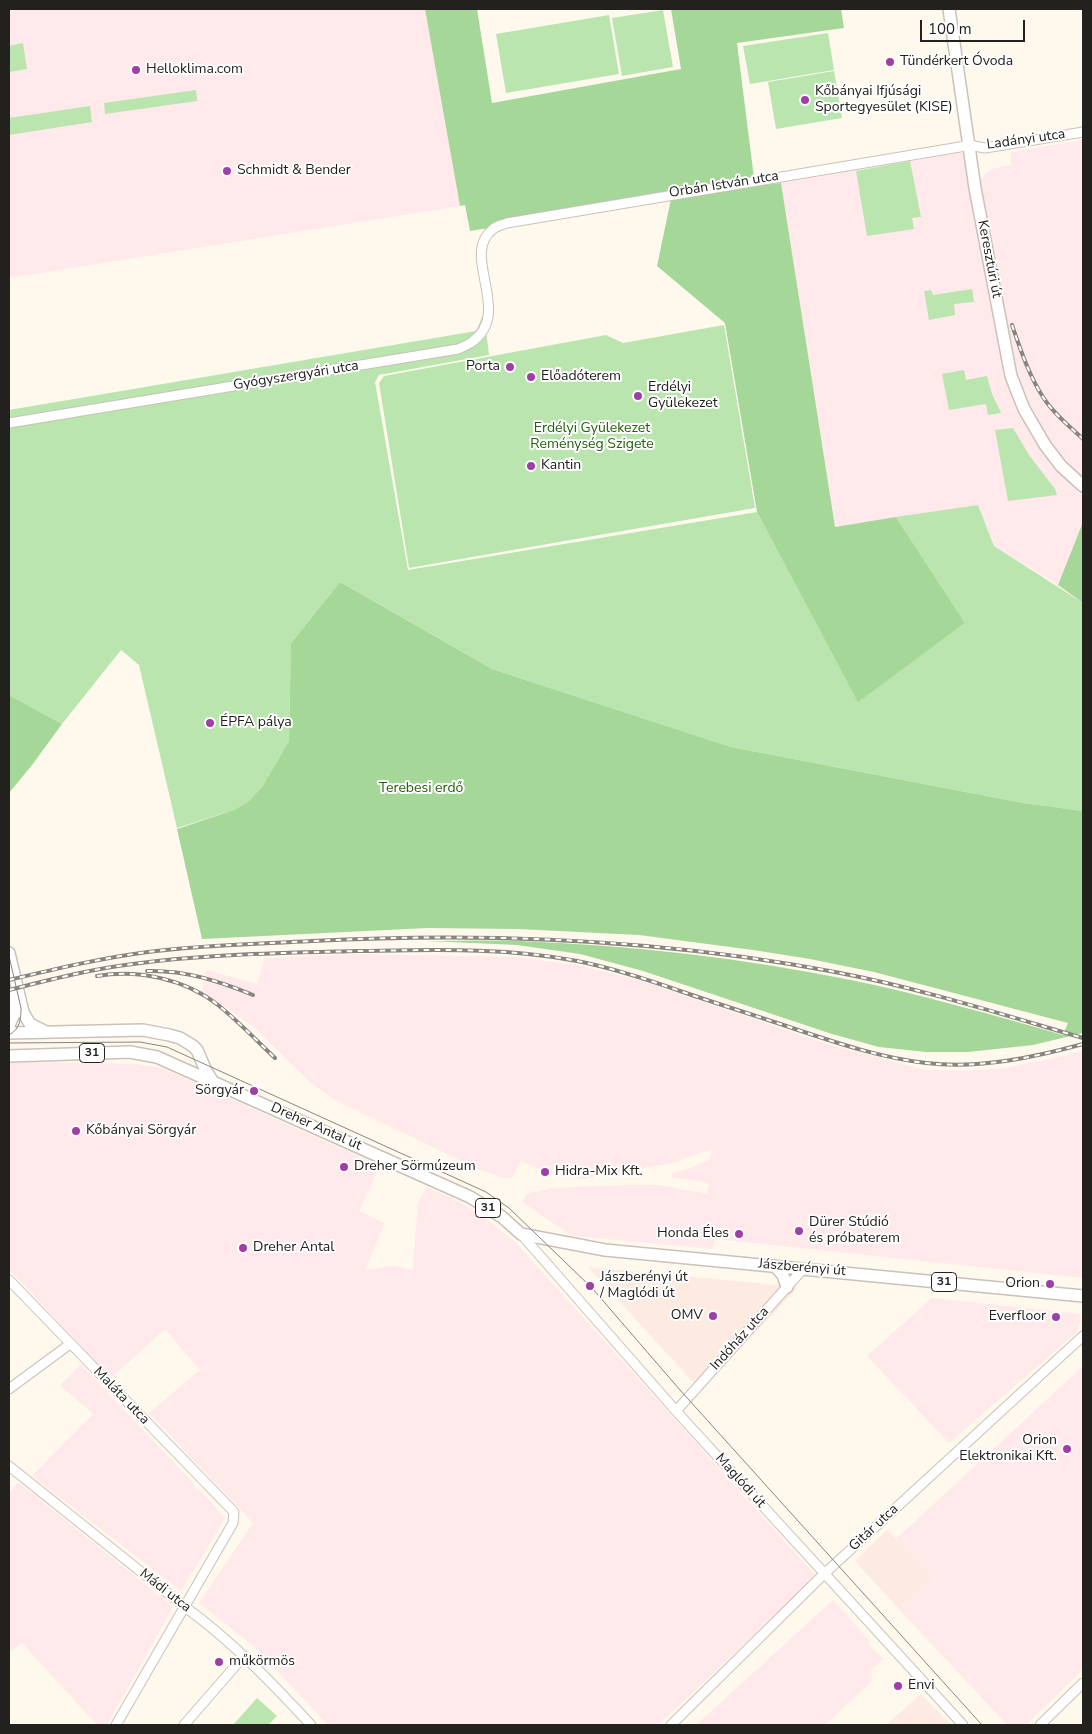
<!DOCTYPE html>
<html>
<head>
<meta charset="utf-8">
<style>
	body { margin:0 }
	#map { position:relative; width:1092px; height:1734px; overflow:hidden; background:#fff8ed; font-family:"Nunito Sans",sans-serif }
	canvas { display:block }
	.frame { position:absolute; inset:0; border:10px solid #23211d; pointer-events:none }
	.scale { position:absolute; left:920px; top:20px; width:105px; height:22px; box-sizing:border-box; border:2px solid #23211d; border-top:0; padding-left:6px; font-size:15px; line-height:18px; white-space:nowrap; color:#23211d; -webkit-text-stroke:4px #fff; paint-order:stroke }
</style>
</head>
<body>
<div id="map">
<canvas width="1092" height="1734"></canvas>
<div class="frame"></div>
<div class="scale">100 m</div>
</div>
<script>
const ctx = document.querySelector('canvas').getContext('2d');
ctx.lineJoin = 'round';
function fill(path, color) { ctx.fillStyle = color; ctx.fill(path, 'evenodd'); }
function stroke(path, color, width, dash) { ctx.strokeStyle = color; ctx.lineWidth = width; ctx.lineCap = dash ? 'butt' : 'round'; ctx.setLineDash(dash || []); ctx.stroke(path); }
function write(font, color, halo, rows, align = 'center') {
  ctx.font = font + ' "Nunito Sans",sans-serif'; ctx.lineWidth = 4; ctx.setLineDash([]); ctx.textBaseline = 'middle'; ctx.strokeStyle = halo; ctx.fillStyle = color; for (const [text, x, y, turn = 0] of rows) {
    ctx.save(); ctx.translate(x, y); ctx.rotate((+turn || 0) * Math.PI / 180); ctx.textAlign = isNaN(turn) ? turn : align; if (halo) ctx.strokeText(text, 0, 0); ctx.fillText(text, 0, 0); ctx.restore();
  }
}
const commercial = new Path2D(`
	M588 1267 798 1287 701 1391Z
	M887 1530 932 1577 899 1609 855 1561Z
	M921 1694 951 1725H886L894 1718Z`);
const industrial = new Path2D(`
	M9 9H425L460 206 9 278Z
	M1083 140V522L1058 585 994 546 978 505 835 528 781 183 965 152 970 182 983 178 985 174 992 169 1011 165V152Z
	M357 954 517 957 577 965 641 981 830 1045 925 1070 968 1071 1006 1068 1068 1055 1083 1050V1278L715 1239 713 1249 572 1236 522 1202 527 1194 552 1188 622 1185H658L707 1194 709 1183 672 1177V1173L690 1168 710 1159 712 1149 673 1163 580 1179 555 1167 551 1174 521 1161 512 1178 502 1177 480 1170 335 1100 311 1083 255 1028 226 1007 201 992 206 970 257 984 265 958Z
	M9 1062 136 1064 162 1068 380 1166 359 1211 385 1223 365 1270 392 1266 413 1270 418 1203 427 1187 458 1201 484 1217 515 1242 816 1576 658 1725H328L256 1648 199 1603 253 1523 149 1413 200 1370 165 1329 111 1378 9 1269Z
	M932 1298 1081 1314 1078 1331 949 1443 867 1356Z
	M81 1364 192 1482 197 1491 199 1489 225 1518 181 1591 32 1476 93 1414 60 1385Z
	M1083 1366V1669L1026 1725H1007L899 1609 932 1577 896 1539Z
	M18 1482 173 1607 107 1725H97L22 1643 9 1653V1493Z
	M833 1600 870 1641 868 1643 883 1659 871 1670 872 1681 825 1725H696Z`);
const green = new Path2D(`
	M663 10 673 67 622 76 612 18Z
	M609 15 619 74 506 93 496 34Z
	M828 33 834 70 750 84 743 46Z
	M23 43 27 69 9 72V46Z
	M834 71 842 118 776 129 768 82Z
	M196 90 197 101 105 114 104 103Z
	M90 106 92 122 9 135V118Z
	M910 161 921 217 912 218 914 229 867 236 856 171Z
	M972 289 974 302 954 304 955 315 929 320 924 291 931 290 933 295Z
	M484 313 489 355 379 375 375 382 408 570 757 512 858 701 965 623 896 517 978 505 994 546 1083 603V811L1023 803 731 747 492 669 340 582 291 643 289 741 262 787 249 801 234 810 177 828 139 665 121 650 62 724 9 695V410L476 331Z
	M724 325 755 508 409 568 379 383 384 376 606 335 623 343Z
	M964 370 966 380 987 376 992 394 1001 413 988 415 986 404 949 410 942 374Z
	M1013 428 1029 455 1055 489 1057 495 1008 501 995 430Z
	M257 1698 277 1716 268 1725H233Z`);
const forest = new Path2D(`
	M425 9H477L492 103 681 69 671 9H841L844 28 737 43 755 186 781 183 835 527 896 517 965 623 858 702 757 512 725 323 657 266 671 199 470 231 465 205 460 206Z
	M1083 522V603L1058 585Z
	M340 582 492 669 731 747 1023 803 1083 811V1033L1033 1045 968 1052H926L879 1047 832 1034 643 971 580 954 517 945 427 941C458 941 488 940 518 941 630 945 742 958 851 980 923 995 993 1015 1063 1035L1068 1023 874 972 810 959 753 950 639 935 518 929 428 928 202 939 177 829 234 810 249 801 262 787 289 741 291 643Z
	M9 695 62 724 32 765 9 793Z`);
const minor = new Path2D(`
	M9 423 458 349C462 347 468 345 472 342 514 312 459 255 493 229 496 226 502 225 507 223L960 147 969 145 985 148 1083 132
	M521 1234 676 1411 963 1725
	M9 1280 234 1512 233 1523 116 1725
	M9 1389 70 1344
	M676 1411 804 1268
	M9 1466 185 1607C232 1641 272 1683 311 1725
	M184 1725 244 1656
	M671 1725 824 1574 1083 1336
	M1040 1725 1083 1683`);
const major = new Path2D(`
	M949 9 975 188 1011 376 1024 409 1045 445 1061 466 1083 486
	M9 953 23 1012 30 1024 46 1032
	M9 1025 14 1014 12 995
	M9 1033 143 1030 169 1035 180 1038 193 1046 197 1050 206 1071 213 1082
	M9 1056 130 1052 157 1057 470 1197 502 1217 521 1234 605 1250 1083 1296
	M775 1266 783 1275 787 1287`);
const tram = new Path2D(`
	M9 956 21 1008C21 1020 20 1029 9 1035
	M9 1043 140 1042 167 1047 440 1171 486 1192 509 1208 592 1288 680 1390 982 1725`);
const rail = new Path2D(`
	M1012 325C1020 348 1029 376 1043 397 1053 413 1069 426 1083 439
	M147 971C185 970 219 981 253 995
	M97 976C138 969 185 979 218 1005 238 1021 256 1040 275 1058
	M9 980C55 969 101 958 148 952 202 945 257 944 312 941 487 932 662 939 835 972 919 988 1001 1014 1083 1038
	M9 990C49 980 91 969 133 964 207 954 283 953 358 951 431 950 505 947 577 961 613 968 649 980 683 992 721 1005 760 1017 798 1030 840 1044 882 1058 926 1063 979 1069 1032 1058 1083 1044`);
const markers = [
	[890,62,5,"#9e3ea6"],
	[136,70,5,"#9e3ea6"],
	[805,100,5,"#9e3ea6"],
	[227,171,5,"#9e3ea6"],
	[510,367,5,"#9e3ea6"],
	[531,377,5,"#9e3ea6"],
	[638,396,5,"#9e3ea6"],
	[531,466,5,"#9e3ea6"],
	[210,723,5,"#9e3ea6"],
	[254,1091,5,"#9e3ea6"],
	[76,1131,5,"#9e3ea6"],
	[344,1167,5,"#9e3ea6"],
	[545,1172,5,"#9e3ea6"],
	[799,1231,5,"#9e3ea6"],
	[739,1234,5,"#9e3ea6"],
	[243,1248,5,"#9e3ea6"],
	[1050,1284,5,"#9e3ea6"],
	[590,1286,5,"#9e3ea6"],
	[713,1316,5,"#9e3ea6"],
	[1056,1317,5,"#9e3ea6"],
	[1067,1449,5,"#9e3ea6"],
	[219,1662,5,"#9e3ea6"],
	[898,1686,5,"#9e3ea6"]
];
const shields = [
	[92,1053,25],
	[488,1208,25],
	[944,1282,25]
];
const shieldNames = [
	["31",92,1053],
	["31",488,1208],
	["31",944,1282]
];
const poiNames = [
	["Tündérkert Óvoda",900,62],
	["Helloklima.com",146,70],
	["Kőbányai Ifjúsági",815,92],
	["Sportegyesület (KISE)",815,108],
	["Schmidt & Bender",237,171],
	["Porta",500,367,"right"],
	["Előadóterem",541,377],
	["Erdélyi",648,388],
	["Gyülekezet",648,404],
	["Kantin",541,466],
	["ÉPFA pálya",220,723],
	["Sörgyár",244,1091,"right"],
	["Kőbányai Sörgyár",86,1131],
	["Dreher Sörmúzeum",354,1167],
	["Hidra-Mix Kft.",555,1172],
	["Dürer Stúdió",809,1223],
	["és próbaterem",809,1239],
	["Honda Éles",729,1234,"right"],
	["Dreher Antal",253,1248],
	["Jászberényi út",600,1278],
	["/ Maglódi út",600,1294],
	["Orion",1040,1284,"right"],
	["OMV",703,1316,"right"],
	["Everfloor",1046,1317,"right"],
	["Orion",1057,1441,"right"],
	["Elektronikai Kft.",1057,1457,"right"],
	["műkörmös",229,1662],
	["Envi",908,1686]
];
const streetNames = [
	["Ladányi utca",1026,140,-8],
	["Orbán István utca",724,185,-9],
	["Keresztúri út",989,259,79],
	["Gyógyszergyári utca",296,376,-9],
	["Dreher Antal út",316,1127,24],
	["Jászberényi út",802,1268,5],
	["Indóház utca",740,1339,-48],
	["Maláta utca",121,1396,46],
	["Maglódi út",740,1481,48],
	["Gitár utca",874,1528,-43],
	["Mádi utca",165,1591,38]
];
const parkNames = [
	["Erdélyi Gyülekezet",592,429],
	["Reménység Szigete",592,445],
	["Terebesi erdő",421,789]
];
fill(commercial, '#fdeae1');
fill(industrial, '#ffe9ea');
fill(green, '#bae5af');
fill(forest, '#a4d798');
stroke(minor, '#c9c2b8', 11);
stroke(major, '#c9c2b8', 14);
stroke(minor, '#fff', 9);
stroke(major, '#fff', 11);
stroke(tram, '#89857e', 1);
stroke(rail, '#89857e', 4);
stroke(rail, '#fff', 2, [5.5]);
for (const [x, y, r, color] of markers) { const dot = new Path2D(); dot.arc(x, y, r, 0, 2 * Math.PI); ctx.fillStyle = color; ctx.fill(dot); stroke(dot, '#fff', 2); }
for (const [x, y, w] of shields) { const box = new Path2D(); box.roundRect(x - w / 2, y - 9.5, w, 19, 4); ctx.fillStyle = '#fff'; ctx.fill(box); stroke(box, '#23211d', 1); }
write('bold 12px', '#23211d', null, shieldNames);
write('14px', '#23211d', '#fff', poiNames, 'left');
write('14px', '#23211d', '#fff', streetNames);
write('14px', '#22600a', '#fff', parkNames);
</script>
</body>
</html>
